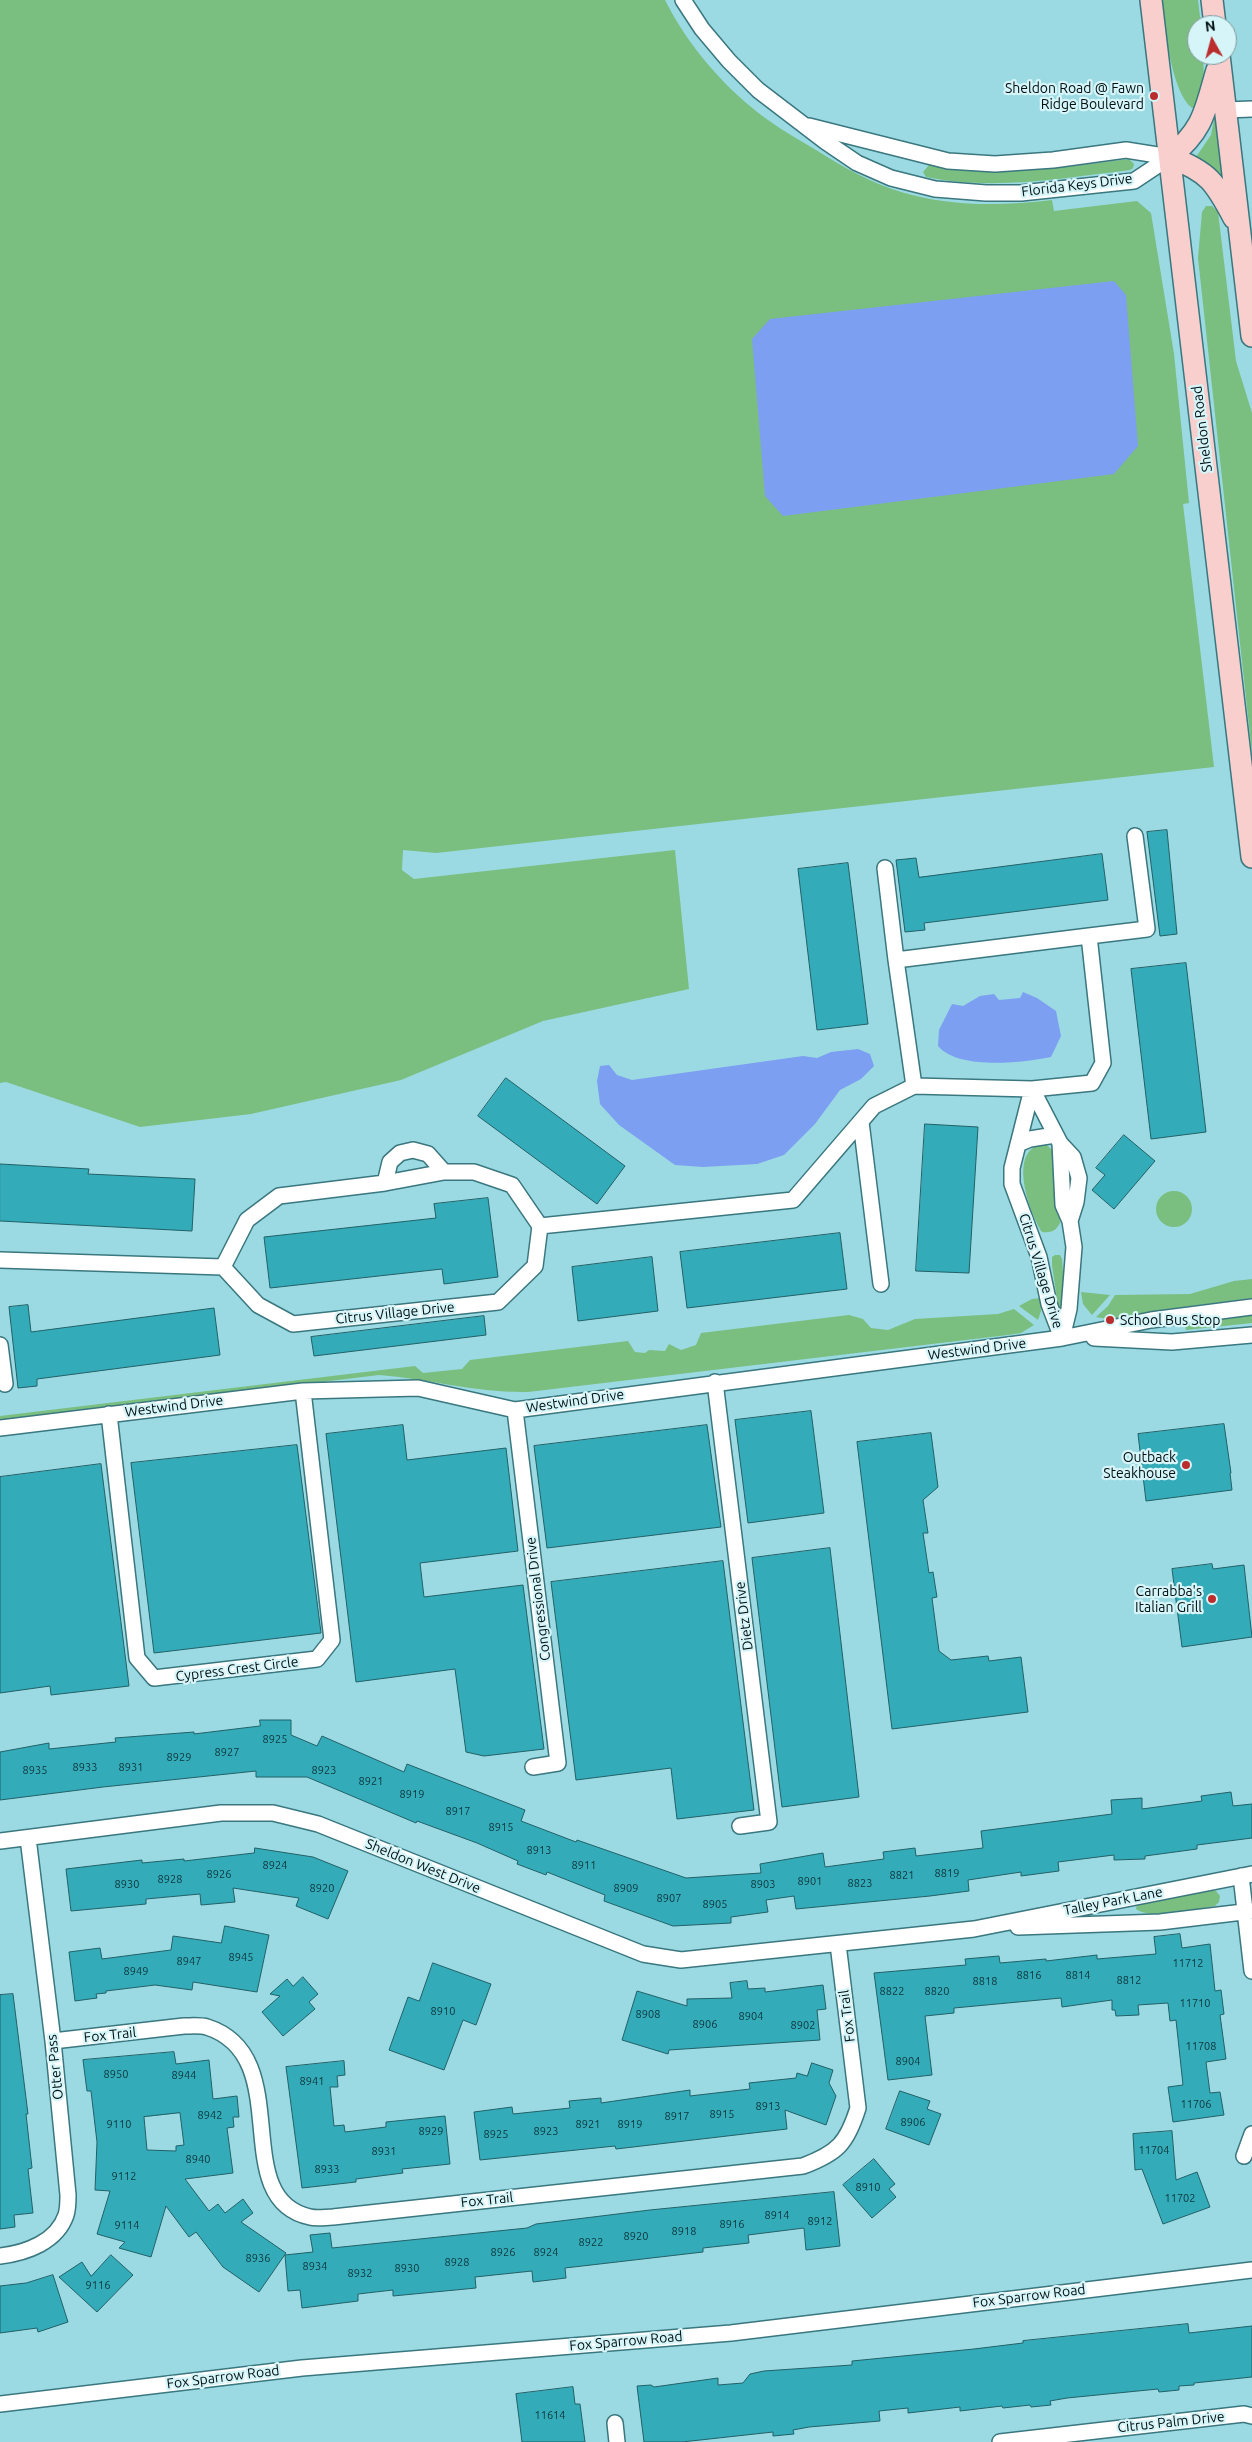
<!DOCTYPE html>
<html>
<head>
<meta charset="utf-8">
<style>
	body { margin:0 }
	#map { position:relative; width:1252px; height:2442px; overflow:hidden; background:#9bdae2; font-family:Ubuntu,sans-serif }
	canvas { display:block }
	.north { position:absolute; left:1187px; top:15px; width:50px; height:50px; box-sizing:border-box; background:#d6f5f9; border:1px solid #80999d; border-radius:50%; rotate:353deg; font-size:14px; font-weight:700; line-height:20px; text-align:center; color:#000f12 }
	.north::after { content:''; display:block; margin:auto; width:18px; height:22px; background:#bb2c2c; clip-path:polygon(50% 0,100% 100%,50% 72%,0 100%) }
</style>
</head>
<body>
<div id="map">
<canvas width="1252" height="2442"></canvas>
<div class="north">N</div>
</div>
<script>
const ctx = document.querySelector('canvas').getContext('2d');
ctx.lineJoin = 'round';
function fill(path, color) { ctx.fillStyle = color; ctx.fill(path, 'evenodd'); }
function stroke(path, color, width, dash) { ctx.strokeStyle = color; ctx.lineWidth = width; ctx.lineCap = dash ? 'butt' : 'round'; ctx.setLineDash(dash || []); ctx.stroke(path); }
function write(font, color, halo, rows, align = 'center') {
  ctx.font = font + ' Ubuntu,sans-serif'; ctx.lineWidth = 4.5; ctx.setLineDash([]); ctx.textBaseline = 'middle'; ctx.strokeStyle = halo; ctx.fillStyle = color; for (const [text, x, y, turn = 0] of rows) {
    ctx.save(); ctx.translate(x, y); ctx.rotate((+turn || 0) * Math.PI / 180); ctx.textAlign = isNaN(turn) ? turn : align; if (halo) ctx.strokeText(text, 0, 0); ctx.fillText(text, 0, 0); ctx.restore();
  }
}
const green = new Path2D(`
	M0 0H665C688 46 726 90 768 120 783 131 800 140 816 150 843 167 871 183 901 192 951 207 1002 206 1052 200L1054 211 1137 201 1151 213 1174 354 1189 503 1183 504 1214 767 436 853 403 850 402 870 414 879 675 850 689 989 543 1021 401 1080 251 1114 140 1127 6 1082 0 1083Z
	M1161 0H1198L1201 25H1197V55H1203L1204 79 1197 106 1192 108C1171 92 1165 26 1161 0Z
	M1215 114 1227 195C1219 178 1213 166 1196 157L1211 135Z
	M1129 159 1134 164 1133 168 1130 170C1063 178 992 191 926 177L923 172 929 165C994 179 1064 167 1129 159Z
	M1206 206H1212L1218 212 1236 361 1252 413V753L1198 258 1202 212Z
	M1045 1144 1055 1152 1060 1223C1056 1231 1051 1233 1042 1232 1029 1212 1006 1147 1045 1144Z
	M1156 1209a18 18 0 1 1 36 0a18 18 0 1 1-36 0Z
	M1055 1255H1060L1062 1259 1066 1310 1063 1314 1059 1313 1052 1265V1257Z
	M1252 1279V1298L1160 1310 1112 1320 1096 1317 1108 1306 1115 1295 1190 1294 1234 1281Z
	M1081 1292 1110 1295 1092 1315 1083 1304Z
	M1041 1298V1311L1038 1320 1019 1306 1032 1299Z
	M1014 1309 1034 1325 1021 1333 1008 1335 528 1392C477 1393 429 1379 379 1375L0 1421V1416L415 1366 423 1373 462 1369 470 1360 628 1341 635 1352 645 1353 649 1350 665 1351 669 1344 681 1350 696 1345 701 1333 849 1315 863 1319 871 1328 888 1330 915 1319 998 1314Z
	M1252 1315V1323L1186 1330 1185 1326 1188 1323Z
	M1210 1890 1216 1891 1220 1896 1219 1902 1215 1906C1194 1909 1153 1921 1136 1909L1137 1903Z`);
const water = new Path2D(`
	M1114 281 1126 295 1138 446 1114 474 783 516 765 496 752 339 770 319Z
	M1023 992 1037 998 1056 1011 1061 1036 1051 1057C1022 1063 958 1070 938 1046L939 1030 952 1004 963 1006 980 996 994 994 999 1000 1020 998Z
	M858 1049 870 1054 874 1066 861 1079 840 1090 815 1124 784 1155 757 1164 703 1167 675 1165 619 1125 600 1104 597 1081 600 1066 609 1065 617 1075 632 1080 803 1056 817 1058 831 1052Z`);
const building = new Path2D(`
	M1167 830 1177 934 1160 936 1147 832Z
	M1102 854 1108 900 924 923 925 930 905 932 896 860 916 858 919 877Z
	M848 863 868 1024 817 1030 798 869Z
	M1186 963 1206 1132 1151 1139 1131 969Z
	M506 1078 625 1166 597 1204 478 1116Z
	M925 1124 978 1127 969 1273 916 1271Z
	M1124 1135 1155 1161 1114 1209 1092 1190 1105 1175 1096 1168Z
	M0 1164 89 1169 88 1174 195 1179 192 1231 0 1221Z
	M488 1198 498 1277 444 1284 442 1269 270 1288 264 1237 436 1218 434 1204Z
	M840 1233 847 1289 687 1308 680 1252Z
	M652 1257 658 1311 578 1321 572 1267Z
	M28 1305 31 1332 214 1308 220 1355 37 1379V1386L18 1388 9 1307Z
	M484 1316 486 1335 314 1356 311 1337Z
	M811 1411 824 1513 748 1523 735 1420Z
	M1224 1424 1231 1473H1230L1232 1490 1146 1501 1138 1434Z
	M403 1425 407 1460 506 1448 518 1551 420 1563 424 1597 523 1585 544 1749 484 1756 466 1752 455 1669 356 1682 326 1434Z
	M707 1425 721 1527 547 1548 534 1446Z
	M931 1433 938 1487 923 1500 928 1533H923L929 1573 933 1572 937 1597 932 1598 939 1651 951 1660 988 1656 989 1661 1021 1657 1028 1712 892 1729 857 1442Z
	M297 1445 321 1633 154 1653 131 1463Z
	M101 1464 129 1686 51 1695 50 1686 0 1693V1477Z
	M830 1548 859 1797 782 1807 752 1558Z
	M723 1561 754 1810 677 1819 671 1768 576 1780 551 1582Z
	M1212 1564 1213 1569 1244 1565 1252 1637 1182 1647 1172 1569Z
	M260 1720H291V1735L317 1746 322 1736 404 1772 407 1764 525 1810 521 1821 576 1842 577 1840 686 1878 761 1873 760 1864 823 1853 825 1867 884 1859 883 1852 915 1848 916 1856 983 1848 981 1831 1112 1814 1111 1800 1142 1798V1809L1202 1801 1201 1796 1231 1792 1233 1806 1252 1804V1838L1197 1845V1849L1145 1856V1859L1114 1860V1855L1058 1862 1059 1871 1021 1876V1872L968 1880 969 1891 930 1896 796 1909 794 1896 766 1900 768 1912 731 1917V1923L673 1926 604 1901 605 1895 547 1872 546 1875 517 1864 518 1861 477 1843 417 1821 416 1823 307 1777H256V1771L103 1787 0 1800V1752L49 1743V1749L116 1742 115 1738 194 1732V1734L260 1726Z
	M255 1848 313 1857 348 1871 328 1919 296 1906 299 1898 233 1888 235 1902 201 1905 200 1894 146 1899V1904L71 1911 66 1869 142 1860V1863L184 1859V1861L254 1853Z
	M225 1926 269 1935 257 1992 193 1982 192 1990 155 1985 106 1991V1993L96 1994 97 1998 75 2001 69 1952 100 1948 102 1959 171 1950 173 1936 221 1943Z
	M1180 1934 1182 1948 1210 1944 1215 1991 1221 1990 1224 2014 1220 2015 1226 2059 1206 2062 1210 2093 1220 2092 1224 2115 1173 2122 1168 2087 1183 2085 1176 2020 1170 2021 1168 2003 1138 2005 1139 2015 1116 2016 1115 2010H1112V2000L1062 2007 1061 1998 954 2008V2013L925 2016 932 2075 888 2080 874 1973 966 1965 965 1959 999 1956 1000 1963 1046 1959V1961L1097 1955V1959L1156 1954 1154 1937Z
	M433 1963 491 1984 476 2025 463 2020 444 2070 389 2050 408 1997 419 2001Z
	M303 1977 318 1994 309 2002 315 2009 283 2036 262 2012 280 1996 270 1994 287 1979 293 1986Z
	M747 1981 748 1989 765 1988V1992L823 1985 826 2009 817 2010 820 2040 669 2050 668 2054 622 2040 637 1991 687 2006V1999L732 1998 730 1983Z
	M13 1994 28 2114H26L32 2168 28 2169 33 2213 14 2215 15 2227 0 2229V1995Z
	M174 2052 176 2064 209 2060 213 2099 237 2096 239 2117H233L234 2127 227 2128 233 2173 185 2179 209 2211 218 2204 225 2213 243 2199 253 2213 241 2222 286 2253 259 2292 223 2267 196 2232 189 2237 166 2206 151 2257 119 2248 125 2242 97 2234 110 2191 95 2190 97 2142 91 2091H87L83 2060ZM180 2113 184 2145 176 2146V2151L147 2150 144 2117Z
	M344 2061 345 2075 337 2076 338 2087H330L334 2126 344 2125 345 2132 386 2127V2122L445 2116 450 2164 402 2169 403 2173 356 2179V2182L302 2188 286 2067Z
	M812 2063 833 2070 829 2083 836 2096 826 2125 785 2110 787 2129 616 2149 615 2146 480 2160 474 2112 512 2107 513 2114 570 2108 569 2101 601 2098V2103L690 2090V2096L750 2089 749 2083 796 2078 797 2073 807 2076Z
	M900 2091 930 2101 927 2109 941 2114 929 2145 886 2129Z
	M1172 2131 1176 2180 1197 2172 1210 2207 1163 2224 1142 2169 1135 2170 1133 2134Z
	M874 2159 895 2184 889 2189 896 2197 872 2218 843 2185Z
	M834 2192 840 2246 806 2250 804 2228 748 2235 749 2243 703 2248V2252L565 2268 566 2278 533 2282 532 2271 475 2277 476 2288 393 2296V2290L358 2294V2301L302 2308 300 2290 288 2291 285 2255 313 2252 310 2235 330 2233 332 2248 527 2228 536 2224 650 2210Z
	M111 2255 133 2275 97 2312 59 2277 82 2262 91 2276Z
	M53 2275 68 2322 38 2332 37 2328 0 2333V2286L26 2283Z
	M1188 2324 1189 2333 1252 2326V2377L1194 2383V2385L1179 2386V2390L1159 2392 1158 2389 1067 2398 1050 2401 1051 2405 1031 2407 1030 2405 1003 2408 1002 2406 960 2411V2407L908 2413V2408L879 2411 880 2421 809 2427 793 2430 794 2434 773 2436V2432L682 2442H644L637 2386 651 2385 654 2387 718 2378V2385L743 2383 750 2374 764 2371 852 2365V2361L974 2349 1023 2343V2341Z
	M573 2387 575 2404H580L585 2442H522L516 2394Z`);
const minor = new Path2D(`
	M683 0 702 29 729 61 758 90 826 142 857 163 891 178 935 189 986 193H1021L1134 181 1170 157
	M1225 110 1252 109
	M809 126 948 161 995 164 1053 160 1126 150 1170 157
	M885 868 896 960
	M1089 936 1147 929 1135 836
	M1032 1089 1012 1168V1184L1039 1257 1049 1304 1062 1338
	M1032 1089 1060 1143 1073 1157 1079 1178 1076 1202 1070 1221
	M861 1122 881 1284
	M1060 1143 1063 1205 1070 1221 1074 1247 1069 1309 1062 1338
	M1018 1144 1030 1139 1055 1135
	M385 1183 390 1162 400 1153 413 1150 428 1154 444 1172
	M540 1226 793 1200 874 1106 914 1086 896 960 1089 936 1103 1063 1092 1083 1032 1089 914 1086
	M0 1260 223 1267 258 1305 293 1324 498 1302 535 1266 540 1226 512 1185 474 1172H444L385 1183 279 1196 247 1220 223 1267
	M1094 1338 1172 1342 1252 1335
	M0 1345 5 1384
	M715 1382 769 1822 740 1826
	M515 1410 558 1763 533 1767
	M109 1414 137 1658 154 1678 317 1659 332 1640 303 1391
	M0 1428 303 1391 418 1388 515 1410 1062 1338 1151 1320 1252 1307
	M0 1841 221 1813H273L318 1824 643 1954 681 1960 974 1929 1252 1874
	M1241 1876 1252 1971
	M1018 1927 1160 1922 1252 1911
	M53 2041 184 2026C191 2026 200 2025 207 2027 298 2056 226 2199 310 2217 317 2219 326 2217 333 2217L803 2166C838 2153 847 2143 858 2108L838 1944
	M1244 2156 1252 2134
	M0 2256C26 2253 57 2242 66 2215 68 2209 68 2201 68 2195L53 2041 28 1838
	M0 2404 302 2368 731 2333 1252 2270
	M615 2423 617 2442
	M1000 2442 1244 2414 1252 2416`);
const secondary = new Path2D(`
	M1151 0 1252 857
	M1212 0 1215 25
	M1219 55 1252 336
	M1170 157C1204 129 1205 111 1217 70
	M1170 157C1209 172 1215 182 1234 218`);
const markers = [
	[1154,96,5,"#bb2c2c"],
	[1110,1320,5,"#bb2c2c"],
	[1186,1465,5,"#bb2c2c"],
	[1212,1599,5,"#bb2c2c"]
];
const numberNames = [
	["8925",275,1739],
	["8927",227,1752],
	["8929",179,1757],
	["8933",85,1767],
	["8931",131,1767],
	["8935",35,1770],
	["8923",324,1770],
	["8921",371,1781],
	["8919",412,1794],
	["8917",458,1811],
	["8915",501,1827],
	["8913",539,1850],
	["8924",275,1865],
	["8911",584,1865],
	["8819",947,1873],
	["8926",219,1874],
	["8821",902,1875],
	["8928",170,1879],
	["8901",810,1881],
	["8823",860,1883],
	["8930",127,1884],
	["8903",763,1884],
	["8920",322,1888],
	["8909",626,1888],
	["8907",669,1898],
	["8905",715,1904],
	["8945",241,1957],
	["8947",189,1961],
	["11712",1188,1963],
	["8949",136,1971],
	["8816",1029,1975],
	["8814",1078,1975],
	["8812",1129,1980],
	["8818",985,1981],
	["8822",892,1991],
	["8820",937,1991],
	["11710",1195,2003],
	["8910",443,2011],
	["8908",648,2014],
	["8904",751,2016],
	["8906",705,2024],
	["8902",803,2025],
	["11708",1201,2046],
	["8904",908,2061],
	["8950",116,2074],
	["8944",184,2075],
	["8941",312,2081],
	["11706",1196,2104],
	["8913",768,2106],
	["8915",722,2114],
	["8942",210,2115],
	["8917",677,2116],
	["8906",913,2122],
	["9110",119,2124],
	["8921",588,2124],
	["8919",630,2124],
	["8929",431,2131],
	["8923",546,2131],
	["8925",496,2134],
	["11704",1154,2150],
	["8931",384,2151],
	["8940",198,2159],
	["8933",327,2169],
	["9112",124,2176],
	["8910",868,2187],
	["11702",1180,2198],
	["8914",777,2215],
	["8912",820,2221],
	["8916",732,2224],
	["9114",127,2225],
	["8918",684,2231],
	["8920",636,2236],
	["8922",591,2242],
	["8926",503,2252],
	["8924",546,2252],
	["8936",258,2258],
	["8928",457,2262],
	["8934",315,2266],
	["8930",407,2268],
	["8932",360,2273],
	["9116",98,2285],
	["11614",550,2415]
];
const poiNames = [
	["Sheldon Road @ Fawn",1144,88],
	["Ridge Boulevard",1144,104],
	["School Bus Stop",1120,1320,"left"],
	["Outback",1176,1457],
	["Steakhouse",1176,1473],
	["Carrabba's",1202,1591],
	["Italian Grill",1202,1607]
];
const streetNames = [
	["Florida Keys Drive",1077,185,-7],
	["Sheldon Road",1202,429,-97],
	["Citrus Village Drive",1041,1271,73],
	["Citrus Village Drive",395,1313,-6],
	["Westwind Drive",977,1349,-7],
	["Westwind Drive",575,1401,-8],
	["Westwind Drive",174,1406,-7],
	["Congressional Drive",538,1599,-97],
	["Dietz Drive",744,1616,-97],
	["Cypress Crest Circle",237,1669,-7],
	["Sheldon West Drive",423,1866,22],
	["Talley Park Lane",1113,1901,-11],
	["Fox Trail",847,2016,-97],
	["Fox Trail",110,2035,-6],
	["Otter Pass",55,2067,-96],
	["Fox Trail",487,2200,-6],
	["Fox Sparrow Road",1029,2296,-7],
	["Fox Sparrow Road",626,2341,-5],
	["Fox Sparrow Road",223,2377,-7],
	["Citrus Palm Drive",1171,2422,-6]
];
fill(green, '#7abe80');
fill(water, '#7c9ff2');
fill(building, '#34abb8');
stroke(building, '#216168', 1);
stroke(minor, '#3a777f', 18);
stroke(secondary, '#3a777f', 24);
stroke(minor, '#fff', 15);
stroke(secondary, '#f8cfcd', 21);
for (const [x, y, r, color] of markers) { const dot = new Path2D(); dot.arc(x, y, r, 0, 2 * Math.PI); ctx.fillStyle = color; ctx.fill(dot); stroke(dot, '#d6f5f9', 2); }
write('11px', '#0d363c', null, numberNames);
write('14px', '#000f12', '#d6f5f9', poiNames, 'right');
write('14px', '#000f12', '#d6f5f9', streetNames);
</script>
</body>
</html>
